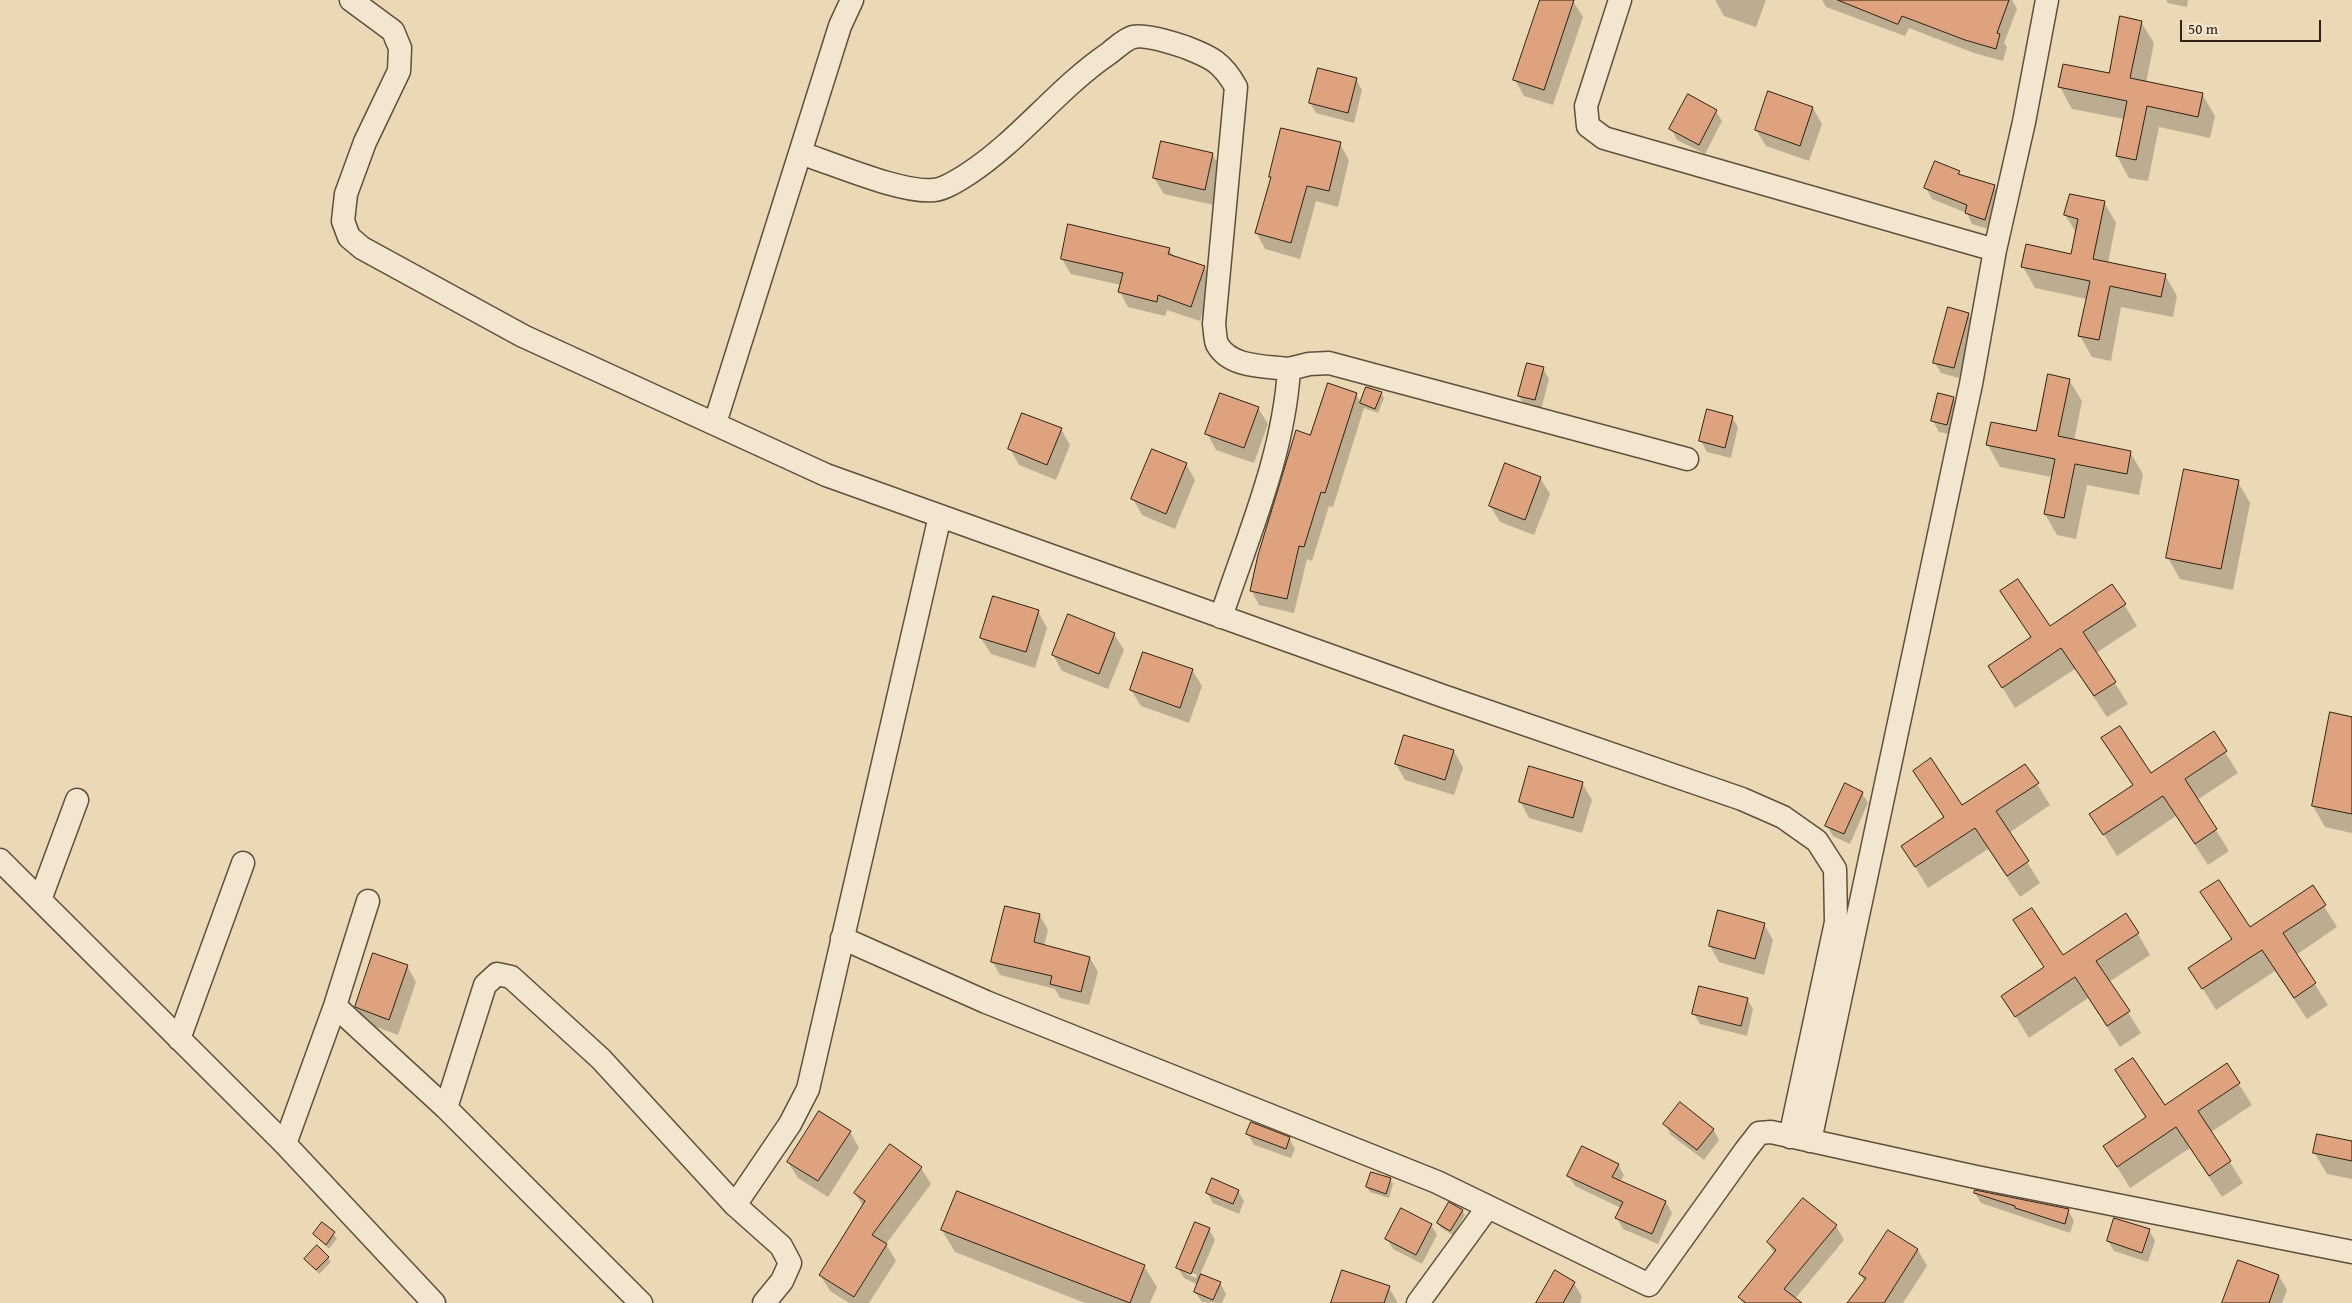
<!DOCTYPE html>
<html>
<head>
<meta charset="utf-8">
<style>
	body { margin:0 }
	#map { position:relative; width:2352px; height:1303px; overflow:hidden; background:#ebd9b6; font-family:"Gentium Book Plus",serif }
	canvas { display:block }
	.scale { position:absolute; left:2180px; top:20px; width:141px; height:22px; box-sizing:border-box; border:2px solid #302214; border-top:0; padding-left:6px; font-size:15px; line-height:18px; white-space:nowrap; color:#302214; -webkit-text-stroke:4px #f2e6d0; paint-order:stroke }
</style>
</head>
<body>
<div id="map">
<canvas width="2352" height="1303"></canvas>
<div class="scale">50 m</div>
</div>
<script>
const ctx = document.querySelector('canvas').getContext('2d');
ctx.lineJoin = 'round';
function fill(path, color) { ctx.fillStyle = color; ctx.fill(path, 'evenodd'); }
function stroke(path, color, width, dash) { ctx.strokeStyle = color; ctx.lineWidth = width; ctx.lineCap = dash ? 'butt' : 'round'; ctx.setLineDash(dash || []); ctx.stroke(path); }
const shadow = new Path2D(`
	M1541 0 1573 1 1583 17 1553 105 1524 96 1515 80Z
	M1715 0H1766L1756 27 1724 16Z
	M1822 0H2012L2017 9 2004 43 2007 47 2003 61 1974 53 1909 28 1905 36 1826 7Z
	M2166 0H2188L2187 7 2168 3Z
	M2141 22 2154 43 2146 83 2202 94 2215 116 2210 138 2159 127 2148 181 2129 178 2117 156 2124 119 2072 109 2060 87 2110 75Z
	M1356 79 1362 90 1354 123 1316 113 1310 103Z
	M1813 108 1822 124 1809 161 1766 146 1756 130Z
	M1716 111 1722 121 1705 154 1677 140 1671 129Z
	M1340 144 1349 160 1338 207 1316 201 1300 259 1265 249 1256 232Z
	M1212 154 1222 170 1214 205 1164 194 1154 178Z
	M1959 172 1961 176 1994 187 2001 197 1991 230 1972 224 1967 213 1932 199 1926 188Z
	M2104 202 2116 223 2108 263 2165 275 2177 296 2173 317 2121 307 2111 361 2092 357 2080 336 2087 299 2035 288 2023 267 2072 255 2077 234 2065 215Z
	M1169 249 1174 257 1204 267 1212 282 1200 321 1167 310 1165 316 1128 307 1120 292 1121 285 1071 274 1062 259Z
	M1968 314 1974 324 1959 378 1941 373 1935 363Z
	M1543 368 1549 379 1541 410 1525 406 1519 396Z
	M2069 380 2082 401 2074 441 2130 452 2143 474 2139 495 2087 485 2076 539 2057 535 2045 514 2052 477 2000 467 1988 445 2037 433Z
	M1381 393 1384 398 1378 413 1364 408 1333 507 1329 506 1312 561 1307 559 1294 613 1259 605 1251 590 1311 436 1356 394 1361 403Z
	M1953 398 1959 409 1953 435 1939 432 1933 421Z
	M1258 408 1268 424 1254 463 1216 450 1207 433Z
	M1732 417 1738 427 1731 458 1707 452 1701 441Z
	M1061 429 1070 445 1056 480 1019 465 1010 449Z
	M1186 464 1195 480 1175 529 1142 515 1133 499Z
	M1540 478 1550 494 1534 535 1500 522 1490 506Z
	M2238 482 2250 503 2233 590 2180 579 2168 558Z
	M2002 591 2049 627 2124 604 2137 626 2096 653 2128 704 2107 717 2075 669 2015 708 1990 667 2032 639Z
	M1038 611 1047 628 1035 668 991 654 981 638Z
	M1114 634 1124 650 1108 689 1062 671 1053 655Z
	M1192 670 1202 686 1189 723 1141 706 1131 690Z
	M2352 718V833L2325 827 2313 806Z
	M2213 733 2238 773 2197 800 2229 851 2208 865 2176 816 2117 856 2091 814 2133 786 2103 739 2151 774Z
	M1454 751 1463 768 1454 795 1405 780 1396 764Z
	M2025 765 2050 805 2009 833 2040 883 2020 897 1988 849 1928 888 1902 846 1944 819 1914 771 1962 807Z
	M1582 783 1592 800 1582 833 1529 818 1520 801Z
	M1862 793 1868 803 1850 844 1833 836 1827 826Z
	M2312 887 2337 927 2296 955 2328 1005 2307 1019 2275 971 2216 1010 2190 968 2232 940 2202 893 2249 929Z
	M1719 912 1764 924 1773 940 1764 975 1719 962 1710 946Z
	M1040 916 1048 930 1044 946 1090 958 1098 972 1089 1005 1060 998 1055 989 1000 975 992 961Z
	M2015 921 2063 956 2138 934 2150 955 2109 982 2141 1033 2120 1047 2088 998 2029 1038 2003 996 2045 968Z
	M407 966 416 982 398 1035 366 1023 357 1007Z
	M1747 999 1753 1009 1747 1036 1700 1024 1694 1014Z
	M2227 1065 2252 1105 2211 1132 2243 1183 2222 1197 2190 1148 2130 1188 2104 1146 2146 1118 2117 1071 2164 1106Z
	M1665 1124 1713 1129 1719 1140 1704 1160 1671 1135Z
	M850 1132 859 1148 828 1197 798 1178 788 1162Z
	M1248 1134 1289 1138 1295 1149 1291 1158 1254 1145Z
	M2352 1142V1179L2327 1174 2314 1152Z
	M890 1145 921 1168 931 1184 886 1244 896 1261 869 1303H849L830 1291 820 1275 863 1206 855 1193Z
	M1618 1165 1624 1175 1620 1182 1666 1202 1672 1213 1658 1244 1623 1229 1617 1218 1621 1208 1575 1186 1569 1176Z
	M1390 1179 1393 1184 1389 1198 1370 1192 1367 1187Z
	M1238 1191 1244 1201 1239 1214 1213 1203 1207 1193Z
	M1975 1193 2068 1210 2074 1221 2070 1233 1981 1203Z
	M1462 1210 1465 1215 1453 1235 1441 1228 1438 1223Z
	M322 1224 337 1238 329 1249 314 1234Z
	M1431 1225 1437 1235 1422 1264 1393 1249 1387 1239Z
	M1836 1226 1844 1240 1794 1300 1796 1303H1743L1739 1297 1775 1254 1768 1243Z
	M1209 1229 1215 1240 1200 1275 1220 1283 1226 1294 1222 1303 1202 1302 1195 1292 1198 1285 1184 1278 1178 1268ZM1185 1270 1197 1275 1196 1278 1185 1273Z
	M942 1230 1144 1266 1157 1287 1150 1303H1085L955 1252Z
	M2149 1230 2155 1241 2148 1262 2114 1251 2108 1241Z
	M1888 1231 1918 1250 1927 1266 1903 1303H1848L1865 1282 1860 1274Z
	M328 1257 331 1262 319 1274 306 1259Z
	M1555 1272 1574 1283 1582 1297 1580 1302 1582 1303H1537Z
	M2279 1276 2287 1290 2282 1303H2223Z
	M1389 1288 1398 1303H1332Z`);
const building = new Path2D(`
	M1540 0H1574L1544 90 1513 80Z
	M1838 0H2009L1997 33 2000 34 1996 49 1965 40 1902 16 1898 24Z
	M2120 16 2142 21 2130 78 2203 93 2198 117 2147 106 2136 160 2116 156 2127 101 2058 87 2063 64 2109 73Z
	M1318 68 1357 78 1348 113 1309 103Z
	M1768 91 1813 107 1800 146 1755 130Z
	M1688 94 1717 110 1699 145 1669 129Z
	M1281 128 1341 142 1329 191 1307 186 1291 243 1255 233 1271 177H1269Z
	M1161 141 1213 153 1205 190 1153 178Z
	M1935 161 1960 171 1958 174 1995 185 1985 220 1965 213 1967 205 1924 188Z
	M2070 194 2105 201 2093 259 2166 274 2161 297 2110 286 2099 340 2078 336 2090 281 2021 267 2026 244 2071 254 2078 219 2064 215Z
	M1068 224 1170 248 1168 254 1205 266 1191 307 1158 295 1157 302 1118 292 1123 273 1061 259Z
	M1948 307 1969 313 1954 368 1933 363Z
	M1527 363 1544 367 1535 400 1518 396Z
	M2048 374 2070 379 2058 436 2131 451 2127 474 2075 464 2064 518 2044 514 2055 459 1986 445 1991 422 2036 431Z
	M1328 383 1357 393 1325 493 1321 492 1304 547 1299 546 1287 599 1250 591 1258 555 1296 430 1310 435Z
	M1366 387 1382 392 1375 409 1360 403Z
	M1220 393 1259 407 1244 448 1205 434Z
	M1938 393 1954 397 1947 425 1931 421Z
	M1707 409 1733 416 1725 448 1699 441Z
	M1022 413 1062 428 1047 465 1008 449Z
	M1152 449 1187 463 1166 514 1131 499Z
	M1505 463 1541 477 1525 520 1489 506Z
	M2184 469 2239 480 2221 569 2166 558Z
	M2018 579 2050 626 2112 584 2126 604 2083 632 2116 682 2094 696 2061 648 2002 688 1988 666 2031 637 2000 591Z
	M993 596 1039 610 1026 652 980 638Z
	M1068 614 1115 633 1099 674 1052 655Z
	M1143 652 1193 669 1180 708 1130 690Z
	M2330 712 2352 717V814L2312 806Z
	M2120 726 2151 773 2214 731 2227 751 2185 779 2217 829 2195 844 2163 796 2103 835 2089 814 2133 785 2101 738Z
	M1404 735 1454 750 1445 780 1395 764Z
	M1931 758 1962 805 2025 764 2039 783 1996 811 2029 861 2007 876 1975 828 1915 867 1901 846 1944 817 1913 771Z
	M1529 766 1583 782 1573 818 1519 802Z
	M1845 783 1863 792 1844 834 1825 826Z
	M2219 880 2250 927 2313 885 2326 905 2283 933 2316 983 2294 998 2262 950 2202 989 2188 968 2232 939 2200 892Z
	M1005 906 1040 914 1034 942 1090 957 1081 992 1050 984 1052 976 991 962Z
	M2032 908 2063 955 2126 913 2139 933 2096 961 2130 1011 2107 1026 2075 977 2015 1017 2001 996 2044 967 2013 920Z
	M1718 910 1765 923 1755 959 1709 946Z
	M373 953 408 965 389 1020 355 1007Z
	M1699 986 1748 998 1741 1026 1692 1014Z
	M2133 1058 2165 1105 2227 1063 2240 1083 2198 1111 2231 1161 2209 1176 2176 1127 2117 1167 2103 1146 2146 1117 2115 1070Z
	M1680 1102 1714 1129 1697 1150 1663 1124Z
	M819 1111 851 1131 818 1181 787 1162Z
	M1251 1122 1290 1137 1286 1149 1246 1134Z
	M2317 1134 2352 1141V1161L2313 1153Z
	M890 1144 922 1167 872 1235 887 1244 854 1297 819 1275 865 1201 854 1193Z
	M1582 1146 1619 1164 1612 1177 1666 1201 1652 1234 1615 1218 1623 1202 1567 1176Z
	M1371 1172 1391 1178 1386 1194 1366 1187Z
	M1212 1178 1239 1190 1233 1204 1206 1193Z
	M1975 1190 2069 1209 2065 1224 2015 1208V1206L1974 1193Z
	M957 1191 1145 1265 1130 1303 941 1230Z
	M1803 1198 1837 1225 1784 1289 1802 1303H1746L1738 1297 1776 1250 1767 1242Z
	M1449 1202 1463 1210 1450 1231 1437 1223Z
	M1401 1208 1432 1224 1416 1255 1385 1239Z
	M2114 1218 2150 1229 2142 1253 2107 1241Z
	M322 1222 335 1232 326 1245 313 1234Z
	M1195 1222 1210 1228 1191 1274 1176 1268Z
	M1888 1230 1918 1249 1884 1303H1847L1866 1278 1859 1274Z
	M317 1245 329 1257 316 1270 304 1259Z
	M2238 1260 2279 1275 2269 1303H2222Z
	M1342 1270 1390 1286 1384 1303H1331Z
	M1555 1270 1575 1282 1563 1303H1536Z
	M1201 1274 1221 1282 1213 1300 1194 1292Z`);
const minor = new Path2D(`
	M351 0 393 31 400 48 399 71 365 142 346 194 343 221 349 237 362 248 523 336 826 475 1443 696 1742 799 1783 817 1817 841 1835 869 1836 922 1790 1137
	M1620 0 1586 106 1588 126 1604 138 1995 250
	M800 153C832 163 903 194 934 190 945 189 958 180 968 174 1020 140 1057 89 1108 54 1115 49 1125 39 1133 37 1145 34 1173 43 1185 47 1211 57 1222 62 1236 87L1214 324C1215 330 1215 339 1217 344 1230 368 1265 366 1289 369 1284 454 1248 536 1221 617
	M1289 369 1309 364 1329 363 1687 459
	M715 423 840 26 852 0
	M0 860 285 1144 434 1303
	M40 900 77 800
	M842 938 986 1002 1437 1182 1649 1285 1745 1151 1759 1133 1771 1132 1976 1177 2352 1252
	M335 1006 446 1108 641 1303
	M179 1039 243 863
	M446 1108 485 985 497 974 511 977 601 1059 735 1205 781 1246 790 1263 782 1281 764 1303
	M1810 1141 1971 384 1995 250 2024 122 2047 0
	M285 1144 335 1006 368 901
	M735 1205 790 1124 808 1089 940 516
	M1418 1303 1488 1207`);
fill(shadow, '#0003');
fill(building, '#dea27f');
stroke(building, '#302214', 1);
stroke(minor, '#5f503c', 25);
stroke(minor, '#f2e6d0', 22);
</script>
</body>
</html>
